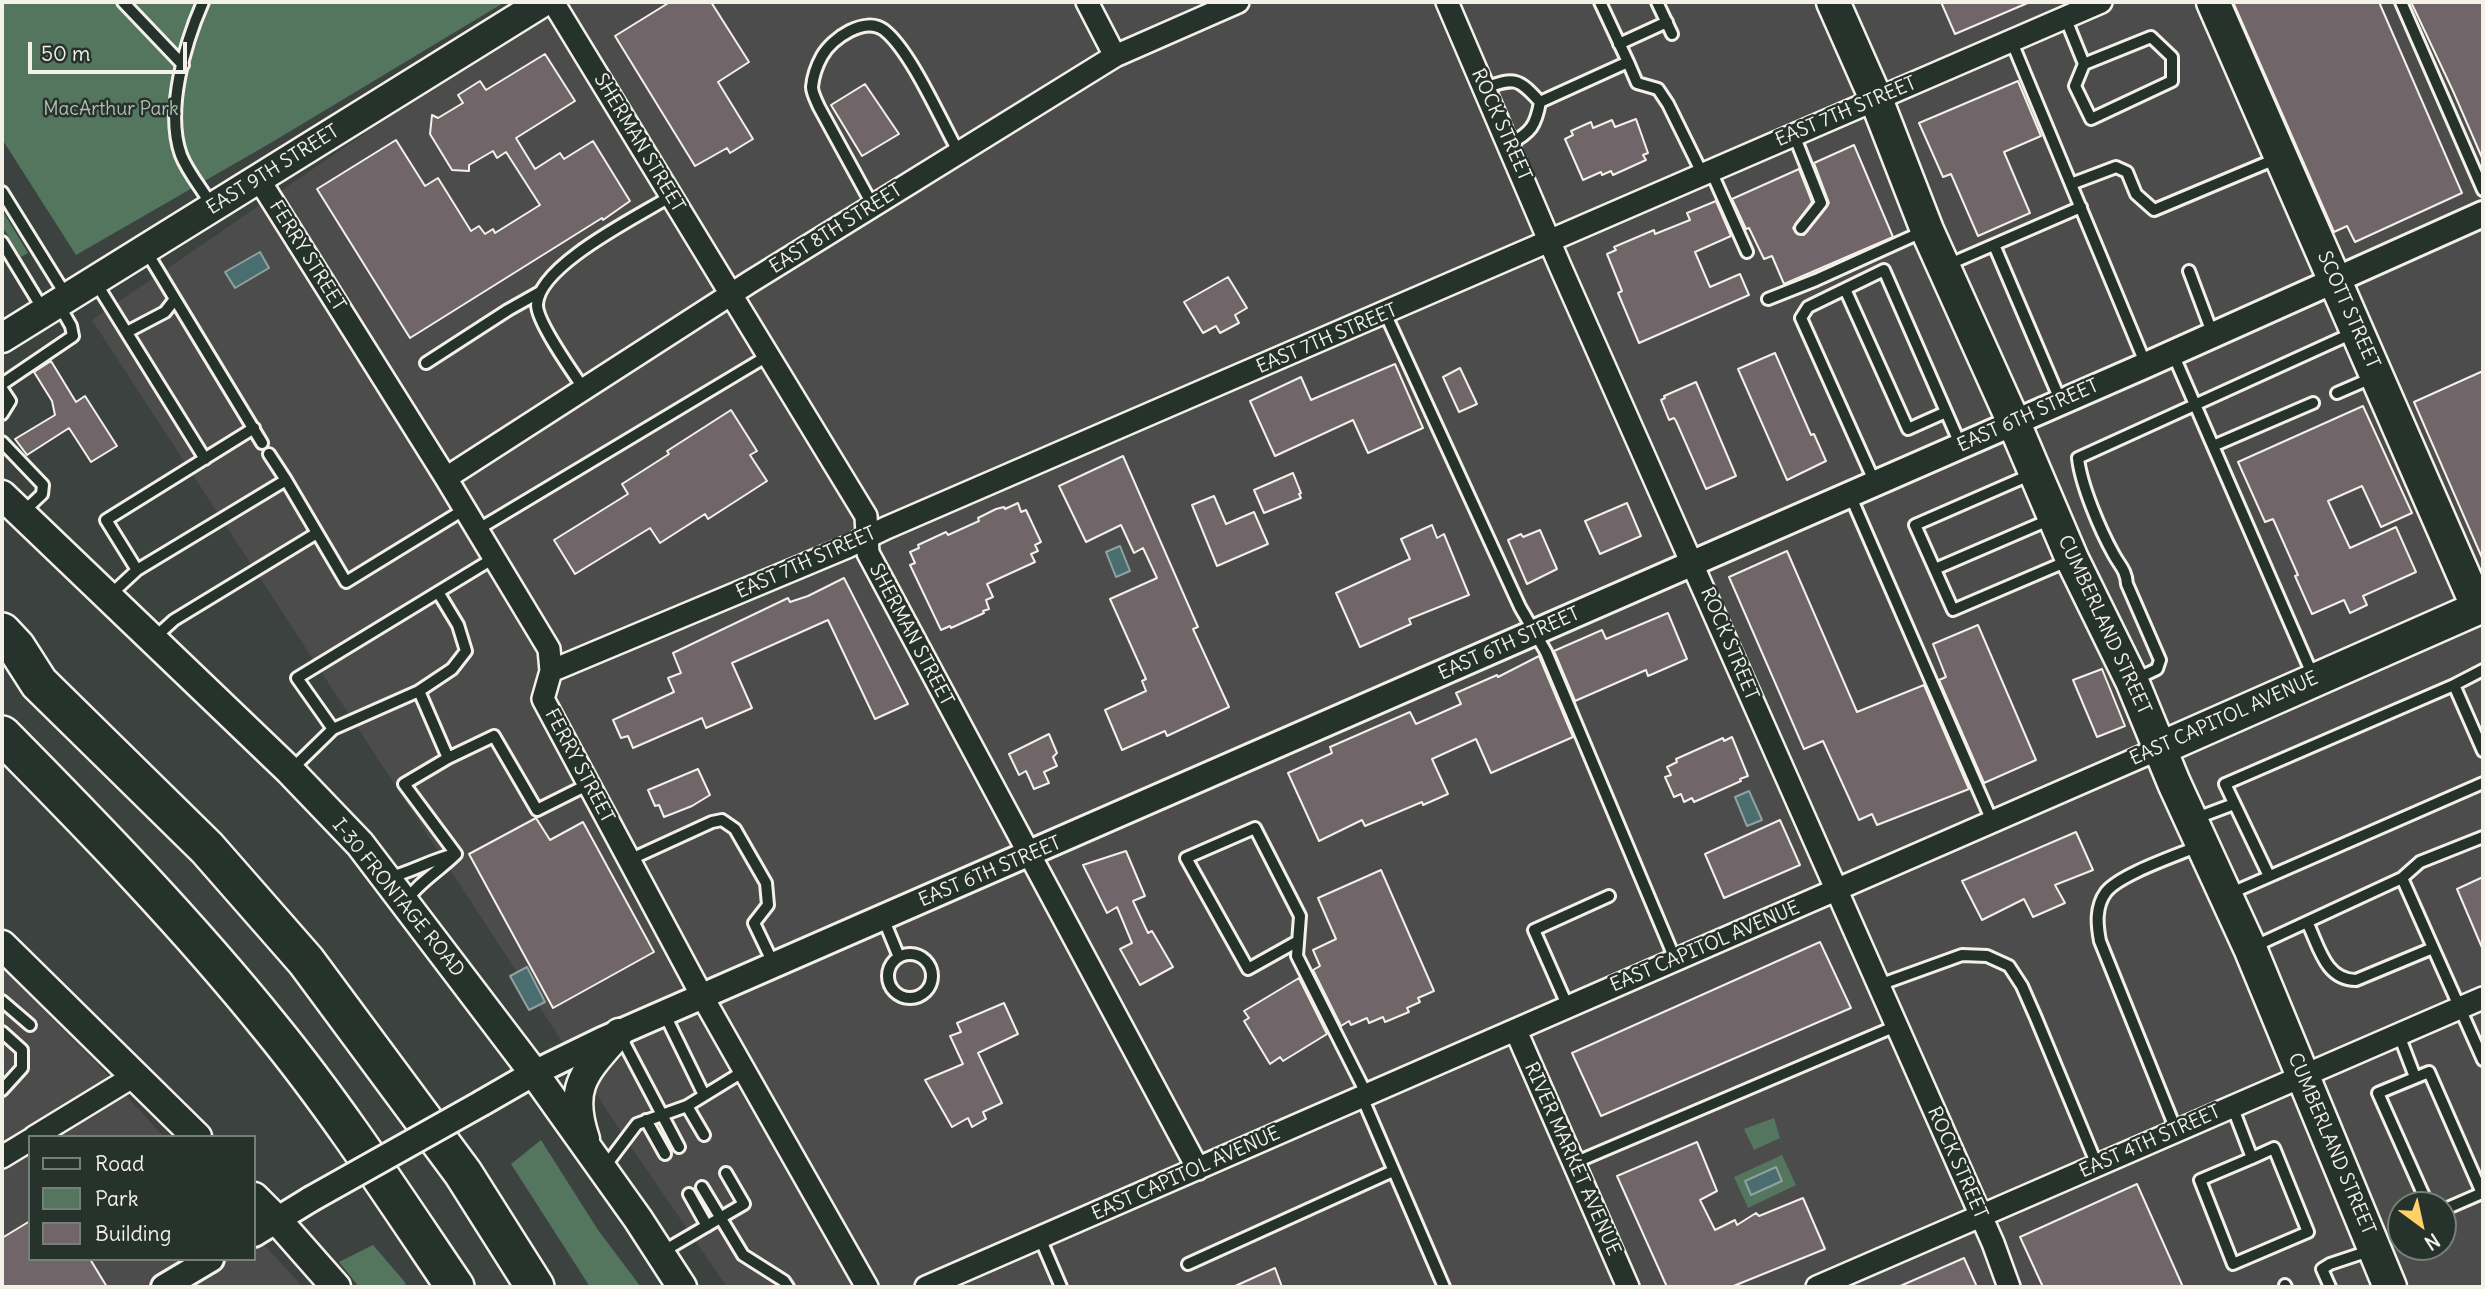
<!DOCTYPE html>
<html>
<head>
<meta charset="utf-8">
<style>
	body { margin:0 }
	#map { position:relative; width:2485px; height:1289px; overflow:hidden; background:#3c423f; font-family:Delius,sans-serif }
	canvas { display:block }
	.frame { position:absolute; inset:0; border:4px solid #f4f1e8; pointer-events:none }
	.legend { position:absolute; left:28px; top:1135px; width:228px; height:126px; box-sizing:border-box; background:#26332d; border:2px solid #787f78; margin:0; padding:9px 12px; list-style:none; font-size:21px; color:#f4f1e8 }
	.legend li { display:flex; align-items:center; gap:14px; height:35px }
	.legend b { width:35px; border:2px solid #787f78 }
	.north { position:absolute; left:2387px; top:1191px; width:70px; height:70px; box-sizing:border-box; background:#26332d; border:2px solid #787f78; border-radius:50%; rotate:147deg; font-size:19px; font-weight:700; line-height:28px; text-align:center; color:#f4f1e8 }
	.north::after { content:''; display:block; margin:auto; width:24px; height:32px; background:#ffd166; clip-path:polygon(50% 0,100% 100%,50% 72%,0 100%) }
	.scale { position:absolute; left:28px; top:42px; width:159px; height:32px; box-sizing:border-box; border:4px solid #f4f1e8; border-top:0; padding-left:9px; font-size:21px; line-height:24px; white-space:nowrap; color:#f4f1e8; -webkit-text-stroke:5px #26332d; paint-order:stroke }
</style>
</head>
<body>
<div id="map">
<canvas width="2485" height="1289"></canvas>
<div class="frame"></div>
<ul class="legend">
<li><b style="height:9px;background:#26332d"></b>Road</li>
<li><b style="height:19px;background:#54755e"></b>Park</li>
<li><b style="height:19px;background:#706569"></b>Building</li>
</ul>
<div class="north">N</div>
<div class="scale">50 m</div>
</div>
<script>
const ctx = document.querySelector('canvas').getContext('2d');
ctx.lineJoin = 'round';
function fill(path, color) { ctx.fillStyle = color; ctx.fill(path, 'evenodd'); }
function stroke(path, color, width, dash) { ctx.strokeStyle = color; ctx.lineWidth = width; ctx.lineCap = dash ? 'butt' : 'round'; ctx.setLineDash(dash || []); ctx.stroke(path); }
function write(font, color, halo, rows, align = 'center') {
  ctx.font = font + ' Delius,sans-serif'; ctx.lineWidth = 5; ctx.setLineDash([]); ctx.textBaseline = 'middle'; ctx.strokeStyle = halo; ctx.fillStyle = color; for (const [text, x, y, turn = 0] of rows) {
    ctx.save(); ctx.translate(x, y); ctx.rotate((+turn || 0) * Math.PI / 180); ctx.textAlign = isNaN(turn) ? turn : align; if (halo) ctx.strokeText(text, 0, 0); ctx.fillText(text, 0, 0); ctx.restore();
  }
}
const built = new Path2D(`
	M557 2H2483V1287H727L625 1138 92 320ZM2401 1205H2443V1247H2401Z
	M2 968 99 1066 164 1137H30V1259H254V1234L303 1287H2Z`);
const green = new Path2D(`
	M2 2H505L274 141 76 255 2 139Z
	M2 210 28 253 21 257 2 226Z
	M1774 1118 1780 1138 1754 1150 1744 1129Z
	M541 1140 598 1230 641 1287H590L511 1164Z
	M1782 1155 1796 1185 1748 1208 1734 1177Z
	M373 1245 404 1281 407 1287H359L339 1262Z`);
const water = new Path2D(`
	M260 252 269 268 235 288 225 272Z
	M1120 546 1130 571 1116 577 1106 552Z
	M1749 791 1762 820 1747 826 1735 797Z
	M527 967 545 1002 529 1010 510 976Z
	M1776 1167 1782 1181 1751 1195 1745 1181Z`);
const building = new Path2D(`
	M670 2H711L749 62 718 82 753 139 730 153 727 148 695 166 615 36Z
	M1941 2H2030L1955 34Z
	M2233 2H2379L2462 193 2355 242 2347 226 2334 232Z
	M2411 2H2483V160L2453 91Z
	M545 54 575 101 516 138 535 169 560 153 564 159 593 141 630 201 603 220 602 218 410 338 317 189 396 140 425 186 438 178 471 231 479 226 485 234 493 229 495 233 540 205 506 152 497 158 493 151 469 165V171L452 170 430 134 432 115 438 118 463 103 458 95 480 81 486 90Z
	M2018 81 2041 136 2004 152 2030 213 1978 236 1951 174 1943 177 1919 123Z
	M865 84 899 134 862 156 831 105Z
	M1636 119 1648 153 1643 155 1646 160 1613 175 1611 171 1602 175 1601 172 1583 180 1565 139 1573 135 1571 131 1591 122 1593 128 1612 120 1615 127Z
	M1854 145 1893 237 1784 284 1772 256 1764 259 1749 228 1746 229 1732 199 1799 169 1812 202 1793 228 1797 234 1804 235 1829 203 1814 163Z
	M1716 201 1731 236 1695 252 1710 287 1740 274 1749 295 1639 343 1618 293 1622 291 1607 254 1616 250 1614 247 1654 230 1655 234 1690 220 1687 213Z
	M1228 277 1247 308 1235 315 1239 323 1220 333 1216 326 1203 333 1184 302Z
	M1775 353 1811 435 1814 434 1826 461 1787 480 1738 369Z
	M51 361 76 402 85 396 117 446 91 462 69 428 27 455 15 439 55 415 52 401 34 372Z
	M1395 364 1423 428 1368 453 1353 420 1275 456 1250 401 1301 377 1311 400Z
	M1460 368 1477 404 1459 412 1443 377Z
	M2483 371V560L2414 402Z
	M1696 382 1736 476 1706 489 1676 421 1674 418 1669 420 1661 400 1665 398 1664 396Z
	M2363 406 2412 513 2381 527 2362 486 2328 501 2350 548 2396 527 2416 572 2363 596 2367 605 2350 613 2344 600 2312 614 2295 576 2298 575 2273 519 2265 522 2238 462Z
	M731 410 757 451 750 455 767 481 708 519 705 514 660 543 650 528 575 574 554 540 628 494 622 484 669 454 667 451Z
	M1123 456 1198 627 1193 629 1229 707 1167 736 1165 731 1122 750 1105 710 1146 691 1142 681 1146 679 1110 599 1157 578 1143 548 1134 553 1121 525 1086 542 1059 486Z
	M1293 473 1301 493 1299 494 1301 498 1264 513 1254 490Z
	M1214 496 1226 524 1254 512 1268 544 1217 566 1192 505Z
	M1018 503 1021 512 1026 510 1041 542 1035 545 1038 551 1031 554 1035 562 987 584 993 597 986 600 989 609 983 611 984 613 951 628 950 626 941 630 910 565 915 563 910 552 919 548 918 545 946 532 948 535 979 521 978 518 996 509 1004 507 1005 509Z
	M1627 503 1641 536 1600 554 1585 521Z
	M1432 525 1437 538 1444 534 1469 595 1409 619 1411 624 1360 647 1336 593 1410 559 1401 539Z
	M1540 530 1557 569 1527 584 1508 540 1521 534 1523 537Z
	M1787 551 1857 712 1924 685 1969 789 1877 825 1872 814 1859 820 1823 741 1804 749 1729 577Z
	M844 578 908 704 875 719 828 620 732 663 752 708 706 728 702 718 633 748 628 736 621 738 613 720 674 692 668 678 681 673 673 653 788 598 790 602 808 596Z
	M1668 613 1687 659 1648 676 1646 670 1575 701 1554 651 1602 630 1606 639Z
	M1978 625 2036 760 1984 783 1939 680 1946 677 1933 644Z
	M1539 656 1573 737 1491 773 1476 739 1432 759 1448 794 1423 805 1422 802 1365 826 1362 820 1319 841 1288 773 1332 753 1330 747 1410 712 1416 724 1461 704 1456 693 1497 675 1498 677Z
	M2102 669 2125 726 2097 737 2073 680Z
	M1049 734 1057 753 1053 757 1057 766 1044 772 1049 783 1034 789 1026 771 1019 775 1009 754Z
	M1732 737 1748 776 1740 779 1741 781 1694 802 1692 798 1684 802 1681 794 1674 797 1665 777 1671 775 1667 767 1677 762 1676 759 1723 738 1724 741Z
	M698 769 710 795 692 806 664 817 659 805 655 806 648 790Z
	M536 818 550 840 583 822 654 952 553 1008 469 854Z
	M1780 820 1800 865 1724 898 1705 854Z
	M2076 832 2093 870 2055 885 2065 903 2033 917 2024 899 1982 920 1962 881Z
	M1126 851 1145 896 1133 901 1148 933 1152 931 1173 967 1140 985 1120 949 1132 943 1117 907 1107 913 1083 865Z
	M1381 870 1434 991 1418 998 1420 1002 1407 1008 1409 1012 1385 1022 1383 1017 1369 1023 1367 1018 1351 1025 1349 1021 1341 1026 1313 970 1320 966 1313 950 1336 939 1318 898Z
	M2483 877V950L2457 889Z
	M1820 942 1851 1008 1601 1116 1572 1053Z
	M1299 978 1327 1034 1283 1061 1280 1057 1270 1064 1244 1021 1249 1018 1244 1011Z
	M1004 1003 1018 1034 978 1053 1002 1103 983 1112 986 1119 972 1127 968 1118 952 1127 925 1080 963 1064 950 1036 961 1032 957 1023Z
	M1697 1142 1717 1191 1700 1200 1715 1230 1735 1220 1737 1225 1756 1213 1759 1216 1803 1198 1825 1249 1731 1287H1667L1617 1176Z
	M2137 1184 2183 1287H2043L2020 1237Z
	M30 1221V1259H90L107 1287H2V1238Z
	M1964 1258 1977 1287H1898Z
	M1275 1268 1282 1287H1233Z`);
const service = new Path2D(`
	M123 2 183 65
	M203 2C185 43 165 111 181 155 188 173 203 190 212 206
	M1600 2 1628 62
	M1657 2 1672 34
	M2401 2 2483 190
	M2065 17 2084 64 2075 86 2091 119 2172 81V57L2151 37 2084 64
	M2011 40 2146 365
	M1619 44 1667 22
	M1485 88C1515 77 1518 78 1540 102
	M1540 102 1628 62 1637 83 1658 89 1668 104 1703 175
	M1794 135 1821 203 1801 228
	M1509 144C1531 133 1536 125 1540 102
	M1711 171 1747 252
	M2071 184 2116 167 2127 172 2136 194 2154 210 2278 158
	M2 192 67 297
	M873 206 819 107C816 100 812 93 812 87 813 76 817 65 822 56 832 38 865 16 884 30 911 51 941 121 959 153
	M2 242 44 311
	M1994 245 2061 402
	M146 251 262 443
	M1945 266 2081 207
	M2189 271 2213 335
	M96 283 205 459
	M1845 289 1908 429 1946 412
	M1768 299 1816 280 1924 231
	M1385 313 1520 607 1546 652 1675 959
	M127 332 165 312 175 299
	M2173 354 2313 676
	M426 363 508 310 540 292
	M2 384 73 336 71 326 59 305
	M2 389 10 401 2 414
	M584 389C573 373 537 322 537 305 538 265 639 216 671 196
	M2337 393 2374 377
	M254 428 106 520 137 570 286 480 346 582 465 509
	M2 442 43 485 42 494 22 513
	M2213 446 2313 403
	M269 454 286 480
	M2032 474 1915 525 1953 610 2070 560
	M1875 483 1801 318 1808 307 1884 270 1961 446
	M1850 495 1992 821
	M477 530 769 355
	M1935 569 2051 519
	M109 596 137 570
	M153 639 174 620 317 533
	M2136 679 2157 669 2160 660 2127 584C2126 570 2120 566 2114 555 2100 530 2081 485 2078 458L2355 332
	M2454 685 2483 670
	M419 691 452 669 466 651 458 625 438 592
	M333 729 297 678 494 558
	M448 758 494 736 537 810 589 784
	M291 770 333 729 419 691 448 758 404 784 456 854
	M2194 819 2234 804
	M629 860 712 822 722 820 735 829 766 883 768 905 754 923 774 965
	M2269 876 2225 784 2454 685 2483 751
	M387 878C412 872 432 859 456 854
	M2402 878 2483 1060
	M2229 894 2483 783
	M405 902C419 882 439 871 456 854
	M883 918 899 957
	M2307 922C2319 946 2325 980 2356 980L2433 948
	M1298 941 1248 969 1186 858 1255 828 1300 916 1297 956 1367 1095
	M2253 947 2402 878 2420 862 2483 837
	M888 976a22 22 0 1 1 44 0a22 22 0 1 1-44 0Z
	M1879 985 1962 955 1987 956 2009 966 2022 986 2036 1018 2097 1165
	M2 1001 30 1025
	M1568 1007 1534 930 1609 896
	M664 1013 704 1095
	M2 1032 22 1050V1068L2 1090
	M620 1035 679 1147
	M2399 1035 2415 1077
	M1362 1097 1444 1287
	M2232 1106 2252 1158 2274 1148 2308 1232 2233 1264 2200 1180 2252 1158
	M646 1120 665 1154
	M2176 1130 2100 941C2097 925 2095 907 2106 892 2120 874 2178 855 2201 845
	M704 1135 687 1106 744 1071
	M1574 1163 1896 1026
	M603 1169 637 1124 687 1106
	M702 1187 743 1255 784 1281 788 1287
	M689 1194 707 1226
	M2428 1205 2378 1093 2429 1072 2482 1193 2443 1210
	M1040 1238 1061 1287
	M662 1252 744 1204 726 1173
	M1188 1264 1393 1171
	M2285 1285 2286 1287
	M2330 1287 2322 1269 2330 1264 2372 1250`);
const minor = new Path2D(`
	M553 2 866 516 868 553 1198 1169
	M1087 2 1115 56
	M1447 2 1560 266 1993 1243 2009 1287
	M258 178 446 478 549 649 551 671 543 699 702 996 867 1287
	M446 478 750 282 1115 56 1238 2
	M551 671 847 547 886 528 2101 2
	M1516 1031 1628 1287
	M34 1137 134 1076
	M2 1157 30 1140
	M926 1287 2161 748
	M1817 1287 2483 998`);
const tertiary = new Path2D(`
	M482 1103 534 1073 602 1040 2146 365 2483 214
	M254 1234 311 1199
	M164 1287 211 1259`);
const secondary = new Path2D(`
	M2 338 543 2
	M2 495 290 771 360 844 534 1073 638 1219 682 1287
	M2 945 197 1137
	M585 1139C567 1086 586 1071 619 1033
	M254 1197 277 1220 336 1287`);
const primary = new Path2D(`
	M1833 2 1876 99 1927 230 2014 423 2072 559 2132 681 2174 783 2250 948 2390 1287
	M2161 748 2478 608 2213 2`);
const motorway = new Path2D(`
	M2 632 16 647 39 683 207 848 306 961 463 1173 535 1287
	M2 735C95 829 188 925 271 1028 338 1110 396 1200 455 1287`);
const tertiaryBridge = new Path2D(`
	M311 1199 482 1103`);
const parkNames = [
	["MacArthur Park",111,110]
];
const streetNames = [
	["EAST 7TH STREET",1846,112,-23],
	["ROCK STREET",1501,125,66],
	["SHERMAN STREET",639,143,59],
	["EAST 9TH STREET",273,170,-32],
	["EAST 8TH STREET",836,229,-32],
	["FERRY STREET",307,256,58],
	["SCOTT STREET",2348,310,66],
	["EAST 7TH STREET",1327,339,-23],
	["EAST 6TH STREET",2028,416,-24],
	["EAST 7TH STREET",806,563,-24],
	["CUMBERLAND STREET",2104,625,65],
	["SHERMAN STREET",911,635,62],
	["EAST 6TH STREET",1509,644,-24],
	["ROCK STREET",1729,644,67],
	["EAST CAPITOL AVENUE",2224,719,-24],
	["FERRY STREET",579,766,62],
	["EAST 6TH STREET",990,872,-23],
	["I-30 FRONTAGE ROAD",398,898,51],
	["EAST CAPITOL AVENUE",1705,947,-23],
	["EAST 4TH STREET",2150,1142,-24],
	["CUMBERLAND STREET",2331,1144,67],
	["RIVER MARKET AVENUE",1572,1159,66],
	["ROCK STREET",1957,1163,66],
	["EAST CAPITOL AVENUE",1186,1174,-24]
];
fill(built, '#4c4c4c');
fill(green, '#54755e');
fill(water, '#4a6d70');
stroke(water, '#8ea2a0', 2);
fill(building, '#706569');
stroke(building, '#f4f1e8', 2);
stroke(service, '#f4f1e8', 16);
stroke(minor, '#f4f1e8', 26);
stroke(tertiary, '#f4f1e8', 30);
stroke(secondary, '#f4f1e8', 33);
stroke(primary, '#f4f1e8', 37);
stroke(motorway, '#f4f1e8', 42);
stroke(service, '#26332d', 10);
stroke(minor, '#26332d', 21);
stroke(tertiary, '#26332d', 24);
stroke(secondary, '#26332d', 28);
stroke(primary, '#26332d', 32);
stroke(motorway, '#26332d', 37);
stroke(tertiaryBridge, '#f4f1e8', 30, []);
stroke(tertiaryBridge, '#26332d', 24);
write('19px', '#b4bfb1', '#26332d', parkNames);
write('19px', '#f4f1e8', '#26332d', streetNames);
</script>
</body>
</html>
